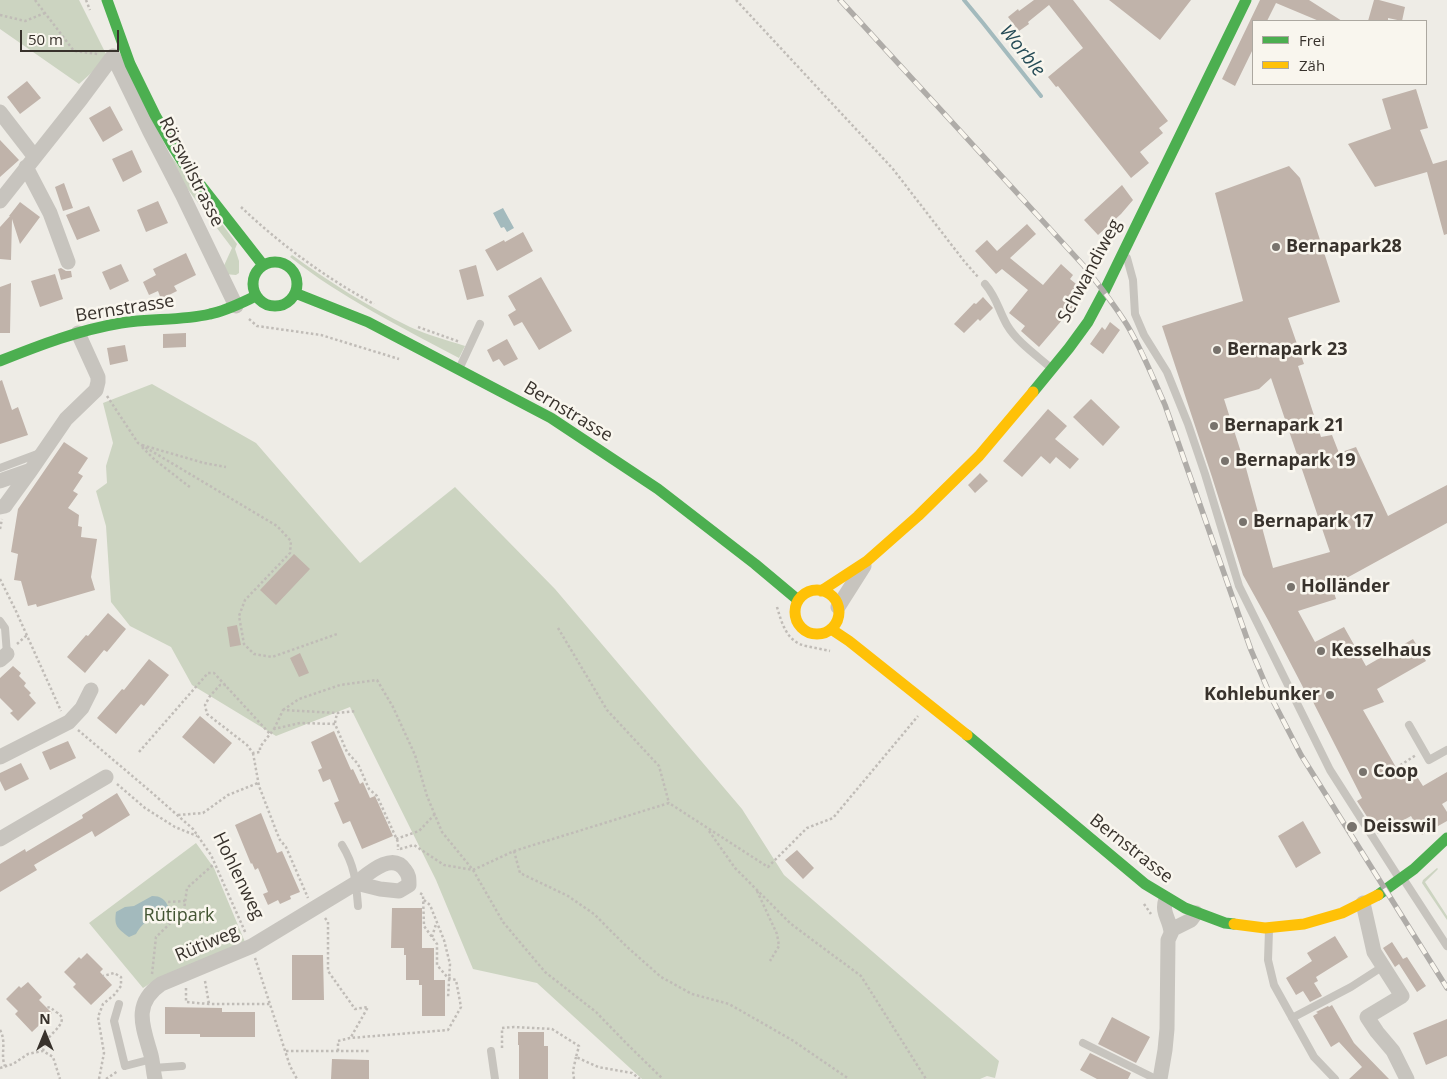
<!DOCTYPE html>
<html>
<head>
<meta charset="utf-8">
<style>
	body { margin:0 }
	#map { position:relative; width:1447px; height:1079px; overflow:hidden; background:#eeece6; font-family:"Open Sans",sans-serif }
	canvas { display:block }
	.legend { position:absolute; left:1252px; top:20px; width:175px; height:65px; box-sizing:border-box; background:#f9f6ee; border:1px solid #aca8a0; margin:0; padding:6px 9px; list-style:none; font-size:15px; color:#38322c }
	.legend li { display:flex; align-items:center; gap:10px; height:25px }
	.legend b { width:25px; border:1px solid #aca8a0 }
	.north { position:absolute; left:20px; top:1009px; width:50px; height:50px; -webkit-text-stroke:4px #f9f6ee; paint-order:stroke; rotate:0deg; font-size:14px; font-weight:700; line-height:20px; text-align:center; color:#38322c }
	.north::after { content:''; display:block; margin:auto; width:18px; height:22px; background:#38322c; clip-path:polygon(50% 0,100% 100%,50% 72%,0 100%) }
	.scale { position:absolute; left:20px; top:30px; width:99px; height:22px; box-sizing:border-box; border:2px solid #38322c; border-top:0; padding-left:6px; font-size:15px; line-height:18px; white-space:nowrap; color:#38322c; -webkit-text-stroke:4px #f9f6ee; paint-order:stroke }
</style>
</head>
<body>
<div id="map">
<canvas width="1447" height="1079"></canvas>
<ul class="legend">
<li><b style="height:6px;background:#4caf50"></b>Frei</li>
<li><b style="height:6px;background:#ffc107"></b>Zäh</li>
</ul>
<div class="north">N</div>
<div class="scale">50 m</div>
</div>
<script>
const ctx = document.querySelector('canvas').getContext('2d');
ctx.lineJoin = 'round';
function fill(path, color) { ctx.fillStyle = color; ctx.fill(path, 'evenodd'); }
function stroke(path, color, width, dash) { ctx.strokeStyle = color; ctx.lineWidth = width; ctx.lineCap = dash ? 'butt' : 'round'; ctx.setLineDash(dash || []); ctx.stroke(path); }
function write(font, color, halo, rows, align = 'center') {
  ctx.font = font + ' "Open Sans",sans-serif'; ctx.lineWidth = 5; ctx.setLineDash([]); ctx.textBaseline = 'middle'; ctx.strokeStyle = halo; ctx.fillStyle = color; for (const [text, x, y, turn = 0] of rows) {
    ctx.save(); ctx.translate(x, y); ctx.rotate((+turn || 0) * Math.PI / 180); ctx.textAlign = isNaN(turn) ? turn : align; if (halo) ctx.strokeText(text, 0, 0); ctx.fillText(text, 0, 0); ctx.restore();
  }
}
const green = new Path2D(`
	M0 0H79L108 58 79 84 0 29Z
	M168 152 237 244 235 249 239 261V273L236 275 224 274 222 270 232 248 183 183Z
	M292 255C329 282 369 307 410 327 427 335 447 340 465 346L459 358C401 327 342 298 290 257Z
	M152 384 256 443 360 563 455 487 555 589 742 809 784 875 999 1061 995 1078 987 1076 980 1079H642L537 983 473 969 436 880 350 707 276 736 192 685 171 647 130 626 111 602 106 526 96 491 107 483 106 466 113 443 103 403Z
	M196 843 214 868 245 942 160 977 143 988 89 923Z
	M1437 868 1438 869 1425 882 1447 916V920L1422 883 1423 880Z`);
const water = new Path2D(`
	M503 208 514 228 507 232 504 227 501 228 493 213Z
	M152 896C161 896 165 899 169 908L167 915C151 922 146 917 136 934L129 937C117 928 114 926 116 912L125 907 134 906Z`);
const stream = new Path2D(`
	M964 0 983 23 1041 96`);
const building = new Path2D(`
	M1034 0H1073L1168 121 1159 128 1163 133 1140 152 1149 163 1131 178 1058 86 1056 87 1048 77 1083 48 1049 5 1028 22 1029 24 1019 31 1008 17 1018 9 1019 11Z
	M1109 0H1191L1160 40Z
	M1260 0H1309L1342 21H1319L1276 3 1267 21H1253V49L1235 86 1222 79Z
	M1374 0H1379L1405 7 1402 21 1388 18V21H1368Z
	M27 81 41 98 20 114 7 97Z
	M1416 89 1428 128 1420 130 1433 164 1447 160V234L1444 235 1427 172 1375 187 1348 144 1391 129 1382 99Z
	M110 106 123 130 103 142 89 118Z
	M0 140 19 160 0 177Z
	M132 150 142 172 123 182 112 159Z
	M1289 166 1300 178 1340 302 1288 318 1304 364 1298 366 1321 437 1332 435 1339 453 1356 447 1388 516 1447 485V523L1332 586 1336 599 1298 611 1315 642 1344 627 1366 666 1413 639 1426 661 1377 689 1384 702 1363 710 1401 776 1412 769 1423 786 1447 772V801L1442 804 1447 812V821L1422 835 1411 816 1378 834 1357 801 1362 798 1308 692 1306 693 1268 620 1243 575 1212 477 1162 326 1243 301 1215 193ZM1271 378 1330 552 1273 568 1246 468 1224 399 1259 389Z
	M64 183 73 208 63 211 55 187Z
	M1122 185 1133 200 1121 214 1098 235 1084 220Z
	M158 201 168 223 146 232 137 210Z
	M20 202 40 217 20 244 12 219 11 260 0 259V227L10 216H9Z
	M89 206 100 231 77 240 66 215Z
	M1027 224 1036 234 1010 258 1043 285 1061 264 1073 275 1070 279 1086 292 1039 347 1021 331 1025 326 1009 313 1028 290 1002 269 996 274 975 251 987 240 997 251Z
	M523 232 533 251 497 271 485 250 504 240 505 242Z
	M186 253 196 275 174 286 177 291 161 299 158 291 149 295 143 282 156 275 153 269Z
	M121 264 129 281 110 290 102 272Z
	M476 265 484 296 467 300 459 270Z
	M61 268 66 271H71L72 277 61 280 58 269Z
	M55 274 63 299 40 307 31 281Z
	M541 277 572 331 539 350 522 322 514 326 508 315 516 310 508 296Z
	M11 283 10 333H0V287Z
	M983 297 993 308 980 321 978 319 964 333 954 324 974 303 976 304Z
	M1110 322 1120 330 1103 354 1090 344 1102 327 1105 330Z
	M186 333V347L163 348V334Z
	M507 339 518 359 504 366 499 359 493 362 487 350Z
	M125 345 128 361 110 365 107 348Z
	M2 380 12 410 18 407 28 435 0 444V381Z
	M1091 399 1120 427 1103 446 1073 417Z
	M1048 409 1067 426 1055 439 1079 459 1070 469 1056 457 1050 464 1041 456 1022 477 1003 461Z
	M64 442 88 458 78 473 83 476 73 491 78 494 68 508 79 515 78 526 82 527 81 537 97 539 91 577 95 590 37 607 36 604 28 606 21 581 14 580 18 554 11 552 18 509Z
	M980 473 988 481 975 493 968 485Z
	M294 554 310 569 276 605 260 590Z
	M108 613 126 629 107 652 104 650 85 673 67 657 86 635 88 636Z
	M237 625 241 645 230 647 227 627Z
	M300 653 309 673 299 677 290 658Z
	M149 659 169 675 144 706 141 704 116 734 97 718 122 689 124 690Z
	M13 666 21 673 19 676 26 683 24 686 31 693 29 695 36 703 18 721 10 713 13 711 0 698V678Z
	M200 716 232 743 214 764 182 737Z
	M334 731 351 770 353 769 360 784 363 782 370 798 375 796 393 836 362 849 350 821 343 824 334 803 339 801 330 779 323 782 318 770 322 768 311 742Z
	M68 741 76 758 50 770 42 752Z
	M21 763 29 779 5 791 0 781V773Z
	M117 793 130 815 95 837 92 831 34 865 37 870 0 892V864L25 849 26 852 83 818 82 815Z
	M261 813 277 853 282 851 300 892 290 896 291 899 280 904 278 900 268 905 263 894 268 892 258 868 255 870 252 863 251 864 235 825Z
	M1303 821 1321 853 1296 868 1278 836Z
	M797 850 814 868 803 879 785 860Z
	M392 908H422V948H434V980H445V1016H422V985H419V980H406V955H404V948H391Z
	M1335 936 1348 957 1316 977 1318 981 1314 983 1322 996 1310 1002 1303 991 1296 995 1286 978 1312 961 1307 953Z
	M1392 942 1403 959 1407 957 1426 986 1417 992 1399 964 1395 967 1383 948Z
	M87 953 103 969 100 972 112 985 91 1005 73 987 76 984 64 972 79 957 81 959Z
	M292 955H323L324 1000H292Z
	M28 982 42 997 39 1000 52 1013 32 1032 15 1014 18 1011 6 999 19 986 21 988Z
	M1332 1005 1354 1043 1389 1079H1349L1362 1067 1339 1042 1331 1047 1313 1016 1318 1013 1316 1012 1328 1006 1329 1007Z
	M165 1007 222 1008V1012H255V1037H200V1034H165Z
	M1112 1017 1150 1037 1136 1063 1098 1044Z
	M1447 1019V1056L1426 1065 1413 1033Z
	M518 1032H544V1046H548V1079H519V1045H518Z
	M1090 1053 1131 1073 1128 1079H1097L1080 1070Z
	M332 1059 369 1060V1079H331Z`);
const path = new Path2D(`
	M35 0 74 51 98 54
	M86 0 90 10
	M736 0 893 169 964 261 978 277
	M0 15 25 21 45 13
	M241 207C281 245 326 278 374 304
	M249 319 257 326 321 335 399 359
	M418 327 460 342
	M107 396 138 443 277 526 291 541 290 553 245 600 239 616 244 644 254 654 272 657 337 634
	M142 445 204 463 226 467
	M142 447 155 460 191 488
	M0 529 2 519
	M0 579 15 609 61 711
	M777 607C782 624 787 642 806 646 814 648 822 649 830 651
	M558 628 607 710 659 766 669 803
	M17 644 27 635
	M226 685H220L210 696 205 705 207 714 247 745 253 753 260 752V747L274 729 300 723 335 724 347 752 358 764 369 789 377 796 398 842V850
	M283 710 299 699 340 685 377 680 393 707 415 755 427 796 442 832 473 870 503 922 545 972 596 1012 630 1047 663 1079
	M335 723 337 713
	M274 729 283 710 337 713 356 711
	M78 730 150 791 193 829 211 855 246 934
	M139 752 208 673H214L270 734
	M253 753 259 786 277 833 280 840 286 847 308 898
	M1396 768 1416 755
	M117 784 145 808 175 827 197 836
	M178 815 203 813 228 795 258 783
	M709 831 735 868 791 924 861 976 926 1079
	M396 839 419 831 435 814
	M400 849 414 845 444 865 473 870 514 851 669 803 768 867 807 828 833 818 918 716
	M514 851 520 873 568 896 594 914 626 946 661 977 692 994 729 1004 792 1040 849 1079
	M757 891 777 934 779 946 770 961
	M424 900 430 905 444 940 450 964 448 998
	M168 902 185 901
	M1144 904 1151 914
	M325 918 328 922V971L355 1009 368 1007 351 1037
	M432 937 436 924
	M255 958 290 1066 297 1079
	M152 974 156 937 184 910 187 888 214 864
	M205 981 209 1004
	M186 988V1002L209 1004H270
	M0 1030C7 1042 0 1055 5 1066
	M502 1048V1028L514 1027 552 1029 579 1046 576 1057 598 1067 632 1073 640 1079
	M43 1051C44 1047 45 1043 47 1040 53 1031 71 1020 56 1012 52 1009 51 1007 45 1007
	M286 1051H369
	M338 1051V1041L350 1038 448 1030 461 1007 456 980 448 978 437 965V944L424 926 423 895 420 893
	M0 1068 13 1064 28 1054 43 1051 53 1057 60 1079
	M99 1079 104 1053 98 1017 103 1004 114 995 121 986V977L114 973 103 976
	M106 1079 118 1071
	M574 1079 573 1071 576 1057`);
const lane = new Path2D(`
	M1127 258 1133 280 1135 314 1144 335 1167 372 1188 424 1205 474 1239 586 1330 770 1399 878
	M985 284C997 298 998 309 1007 325 1017 342 1036 355 1051 368
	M460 367 480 324
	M0 468 40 453
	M0 621 5 628 7 654
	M1409 725 1429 760 1447 750
	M342 845C355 866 356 882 358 906
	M1404 880 1447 946
	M1269 930 1268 960 1274 985 1314 1057 1335 1079
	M119 1004 114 1021 125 1066 152 1059
	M1292 1018 1351 987 1382 967
	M1083 1043 1156 1079
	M491 1051 495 1079
	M153 1068 182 1066`);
const street = new Path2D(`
	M0 112 34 156
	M26 167 50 213 68 262
	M0 201 81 99 113 56 149 130 182 194 236 306
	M0 481 31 470 66 419 96 390 98 382V377L78 333
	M0 507 5 506 7 503 31 470
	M838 607 864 566
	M0 660 7 654
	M0 757 69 722 82 708 91 690
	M0 839 106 777
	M1166 899C1161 913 1170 919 1171 932
	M1363 903 1374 952 1402 996 1367 1017 1377 1032 1393 1051 1407 1079
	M155 1079C153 1071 153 1063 151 1055 143 1027 132 1004 161 984L252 946 356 883 380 889 399 891 409 885C409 878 409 875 405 870 392 851 368 874 356 883
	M1160 1079 1165 1050 1167 1029 1168 940 1173 929 1191 920 1196 913`);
const fast = new Path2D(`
	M107 0 130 64 155 115 172 145 184 164 263 265
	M253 284a22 22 0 1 1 44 0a22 22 0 1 1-44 0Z
	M295 293 368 322 551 418 658 489 755 564 798 600
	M0 361C40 345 79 330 121 323 150 318 181 321 210 314 226 311 241 303 256 296
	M1033 392 1069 348 1088 322 1104 292 1246 0
	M967 735 1145 884 1185 908 1225 923 1234 924
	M1378 895 1414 869 1447 838`);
const slow = new Path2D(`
	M795 612a22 22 0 1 1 44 0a22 22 0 1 1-44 0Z
	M821 591 867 561 918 516 979 456 1033 392
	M831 629 849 641 967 735
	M1234 924 1265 928 1304 924 1342 913 1378 895`);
const rail = new Path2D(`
	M840 0 1084 266C1099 285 1114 304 1127 325 1142 350 1153 378 1165 405L1251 650 1271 697 1301 755 1447 988`);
const markers = [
	[1276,247,5,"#78736d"],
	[1217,350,5,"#78736d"],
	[1214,426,5,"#78736d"],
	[1225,461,5,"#78736d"],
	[1243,522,5,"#78736d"],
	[1291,587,5,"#78736d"],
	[1321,651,5,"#78736d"],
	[1330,695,5,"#78736d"],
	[1363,772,5,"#78736d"],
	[1352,827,6,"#78736d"]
];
const streetNames = [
	["Rörswilstrasse",191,172,63],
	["Schwandiweg",1090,271,-62],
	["Bernstrasse",125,309,-9],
	["Bernstrasse",568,412,31],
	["Bernstrasse",1131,849,38],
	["Hohlenweg",238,876,64],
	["Rütiweg",207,944,-23]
];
const poiNames = [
	["Bernapark28",1286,247],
	["Bernapark 23",1227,350],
	["Bernapark 21",1224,426],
	["Bernapark 19",1235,461],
	["Bernapark 17",1253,522],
	["Holländer",1301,587],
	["Kesselhaus",1331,651],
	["Kohlebunker",1320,695,"right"],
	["Coop",1373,772],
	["Deisswil",1363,827]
];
const parkNames = [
	["Rütipark",179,916]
];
const waterNames = [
	["Worble",1022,51,51]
];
fill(green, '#ccd4c1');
fill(water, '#a3babd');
stroke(stream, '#a3babd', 4);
fill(building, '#c0b3aa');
stroke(path, '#c0bcb7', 2.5, [2.5, 2.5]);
stroke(lane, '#c7c4be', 8);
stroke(street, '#c7c4be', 15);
stroke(fast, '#4caf50', 11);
stroke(slow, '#ffc107', 11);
stroke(rail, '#afaca8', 5.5);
stroke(rail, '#f9f6ee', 4, [11]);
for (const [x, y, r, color] of markers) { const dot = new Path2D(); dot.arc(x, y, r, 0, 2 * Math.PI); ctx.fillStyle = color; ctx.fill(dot); stroke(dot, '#f9f6ee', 2); }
write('18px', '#38322c', '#f9f6ee', streetNames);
write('bold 18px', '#38322c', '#f9f6ee', poiNames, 'left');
write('18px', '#425432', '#f9f6ee', parkNames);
write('italic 19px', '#254b56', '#f9f6ee', waterNames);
</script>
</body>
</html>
